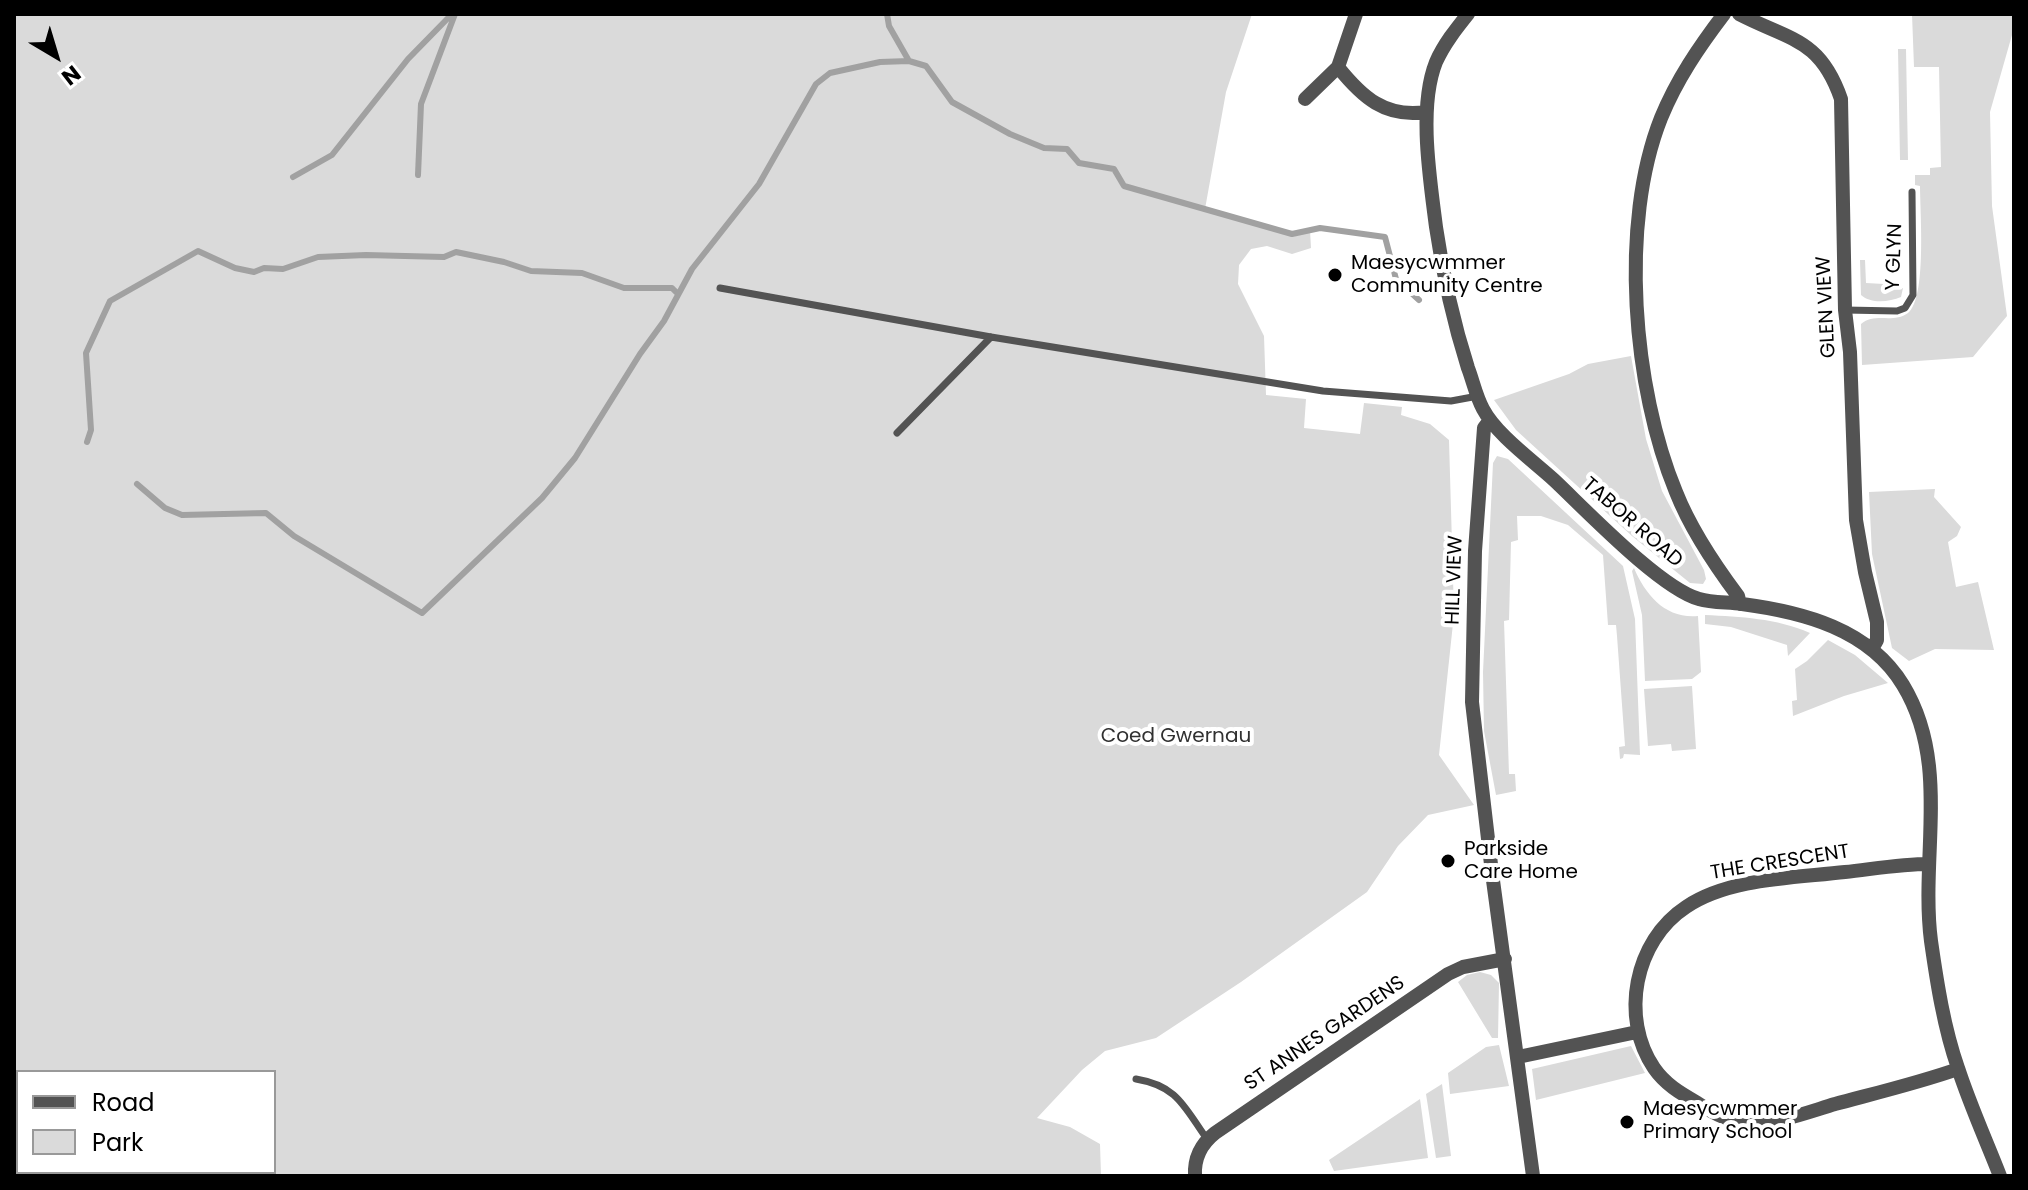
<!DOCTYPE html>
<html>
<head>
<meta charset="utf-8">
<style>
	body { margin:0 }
	#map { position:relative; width:2028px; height:1190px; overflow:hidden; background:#fff; font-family:Poppins,sans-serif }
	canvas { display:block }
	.frame { position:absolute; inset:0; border:16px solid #000; pointer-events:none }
	.legend { position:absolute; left:16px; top:1070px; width:260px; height:104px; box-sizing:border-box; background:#fff; border:2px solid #999; margin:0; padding:10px 14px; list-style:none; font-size:24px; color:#000 }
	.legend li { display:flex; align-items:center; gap:16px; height:40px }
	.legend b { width:40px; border:2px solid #999 }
	.north { position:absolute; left:16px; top:16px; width:80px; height:80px; -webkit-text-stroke:6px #fff; paint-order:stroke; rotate:142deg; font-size:22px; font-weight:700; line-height:32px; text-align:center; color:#000 }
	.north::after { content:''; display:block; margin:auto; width:28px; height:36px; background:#000; clip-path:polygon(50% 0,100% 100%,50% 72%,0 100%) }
</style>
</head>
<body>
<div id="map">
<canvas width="2028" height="1190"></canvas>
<div class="frame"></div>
<ul class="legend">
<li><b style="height:10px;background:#535353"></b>Road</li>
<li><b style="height:22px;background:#dadada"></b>Park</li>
</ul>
<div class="north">N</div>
</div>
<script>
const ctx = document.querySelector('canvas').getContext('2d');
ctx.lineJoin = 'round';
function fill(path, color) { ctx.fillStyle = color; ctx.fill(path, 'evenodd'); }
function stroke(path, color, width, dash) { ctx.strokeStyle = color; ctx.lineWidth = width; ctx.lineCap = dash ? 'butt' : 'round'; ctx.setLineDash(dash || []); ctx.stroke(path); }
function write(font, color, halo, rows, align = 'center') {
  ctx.font = font + ' Poppins,sans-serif'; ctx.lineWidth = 8; ctx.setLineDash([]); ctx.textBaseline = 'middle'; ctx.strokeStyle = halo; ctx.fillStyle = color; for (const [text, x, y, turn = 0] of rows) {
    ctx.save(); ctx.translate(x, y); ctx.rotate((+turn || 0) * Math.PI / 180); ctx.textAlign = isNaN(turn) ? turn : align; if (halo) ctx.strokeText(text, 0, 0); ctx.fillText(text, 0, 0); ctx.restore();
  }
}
const green = new Path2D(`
	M14 14H1252L1226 92 1205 209 1292 234 1310 230 1311 248 1292 254 1267 246 1251 249 1239 265 1238 284 1264 336 1266 395 1306 399 1304 428 1360 434 1364 403 1402 407 1401 415 1430 424 1449 440 1454 614 1439 755 1474 805 1428 815 1398 846 1367 892 1241 982 1156 1038 1105 1051 1082 1070 1037 1118 1070 1127 1100 1144 1101 1176H14ZM18 1072H274V1172H18Z
	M1912 14H2014V28L1990 112 1992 206 2007 316 1973 357 1862 365 1861 324C1875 312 1893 324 1908 313 1927 298 1920 212 1920 186L1915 185V175H1930V168L1941 167 1939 67H1914Z
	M1898 49H1906L1908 160H1900Z
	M1860 260H1865L1866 283 1884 284 1885 288H1903L1901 297C1889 302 1871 304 1861 295Z
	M1631 356 1646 439 1662 491 1704 570 1706 579 1703 584 1690 583 1632 536 1516 430 1494 400 1569 374 1588 364Z
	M1497 456 1508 459 1623 566 1635 619 1640 755 1624 754 1623 758 1620 759 1619 747 1625 746 1617 636 1616 625H1608L1603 555 1568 525 1541 516H1517L1518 540 1511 542 1509 620 1504 621 1509 774H1515L1516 791 1496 795 1484 731 1483 672 1493 463Z
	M1935 489 1934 497 1961 527 1957 536 1948 542 1956 587 1978 582 1994 650 1935 649 1909 661 1892 648 1872 554 1869 492Z
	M1634 568C1646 596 1666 619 1698 616L1701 672 1692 679 1645 681 1642 615 1632 571Z
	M1705 615C1741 617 1776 618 1810 633L1788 656 1787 645 1731 627 1705 624Z
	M1828 640 1855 655 1888 683 1844 696 1793 716 1792 701 1797 700 1795 669 1807 661Z
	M1692 686 1696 749 1672 751 1671 744 1648 746 1644 689Z
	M1480 972 1491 975 1499 983 1498 1038H1492L1458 982 1467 975Z
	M1499 1045 1509 1086 1450 1094 1448 1073 1486 1047Z
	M1631 1046 1645 1073 1536 1100 1532 1069Z
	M1442 1084 1451 1156 1436 1158 1426 1094Z
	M1420 1099 1428 1158 1334 1171 1329 1160Z`);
const stream = new Path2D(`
	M887 14 889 26 909 61
	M418 175 421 104 455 14
	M293 177 332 155 408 59 452 14
	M87 442 91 430 86 353 110 301 198 251 235 268 254 272 264 268 283 269 318 257 366 255 444 257 456 252 504 262 531 271 582 273 624 288H672L678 294
	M137 484 165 508 182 515 266 513 294 536 422 613 542 498 575 458 640 354 664 321 692 269 759 184 816 84 830 73 880 62 909 61 926 66 952 102 1010 134 1044 148 1067 149 1079 163 1114 169 1124 186 1292 234 1320 228 1385 237 1396 279 1419 300`);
const service = new Path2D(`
	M720 288 991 337 1323 391 1451 401 1478 396
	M1845 310 1897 311 1905 308 1913 295 1912 192
	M897 433 991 337
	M1136 1079C1178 1086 1184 1107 1207 1139`);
const minor = new Path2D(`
	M1356 14 1338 67C1362 97 1385 118 1426 112
	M1468 14C1456 29 1444 44 1436 62 1418 107 1430 179 1436 227 1443 275 1453 321 1468 368 1473 381 1476 396 1483 409 1496 434 1532 460 1554 480 1586 510 1660 588 1699 599 1712 603 1728 602 1742 604 1803 612 1869 629 1903 685 1951 764 1920 856 1931 941 1937 983 1944 1028 1958 1068 1970 1105 1986 1140 2000 1176
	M1724 14C1699 47 1677 79 1661 118 1619 224 1633 388 1676 492 1691 530 1714 564 1738 596L1740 604
	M1739 14C1789 40 1820 38 1841 99L1845 310 1850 352 1856 520 1865 572 1877 622V640L1872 649
	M1305 99 1338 67
	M1490 420 1484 428 1475 551 1472 702 1492 873 1533 1176
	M1929 864C1901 864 1873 869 1845 872 1794 878 1729 878 1686 907 1634 941 1620 1018 1654 1068 1665 1084 1680 1093 1696 1102 1711 1112 1729 1122 1746 1123 1775 1125 1808 1112 1835 1104 1876 1093 1918 1083 1958 1069
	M1518 1057 1637 1032
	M1195 1176C1194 1159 1201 1144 1215 1133L1448 974 1463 967 1505 959`);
const markers = [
	[1335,275,8,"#000"],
	[1448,861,8,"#000"],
	[1627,1122,8,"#000"]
];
const streetNames = [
	["Y GLYN",1895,257,-88],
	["GLEN VIEW",1827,307,-93],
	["TABOR ROAD",1632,523,41],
	["HILL VIEW",1455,580,-88],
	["THE CRESCENT",1780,863,-9],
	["ST ANNES GARDENS",1325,1034,-34]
];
const poiNames = [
	["Maesycwmmer",1351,264],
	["Community Centre",1351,287],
	["Parkside",1464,850],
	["Care Home",1464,873],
	["Maesycwmmer",1643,1110],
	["Primary School",1643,1133]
];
const parkNames = [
	["Coed Gwernau",1176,737]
];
fill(green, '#dadada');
stroke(stream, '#a1a1a1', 6);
stroke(service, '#535353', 7);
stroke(minor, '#535353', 14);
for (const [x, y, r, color] of markers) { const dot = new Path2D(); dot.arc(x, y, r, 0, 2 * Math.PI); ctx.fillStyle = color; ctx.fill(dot); stroke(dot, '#fff', 3); }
write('20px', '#000', '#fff', streetNames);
write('20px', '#000', '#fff', poiNames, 'left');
write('20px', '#313131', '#fff', parkNames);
</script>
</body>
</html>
